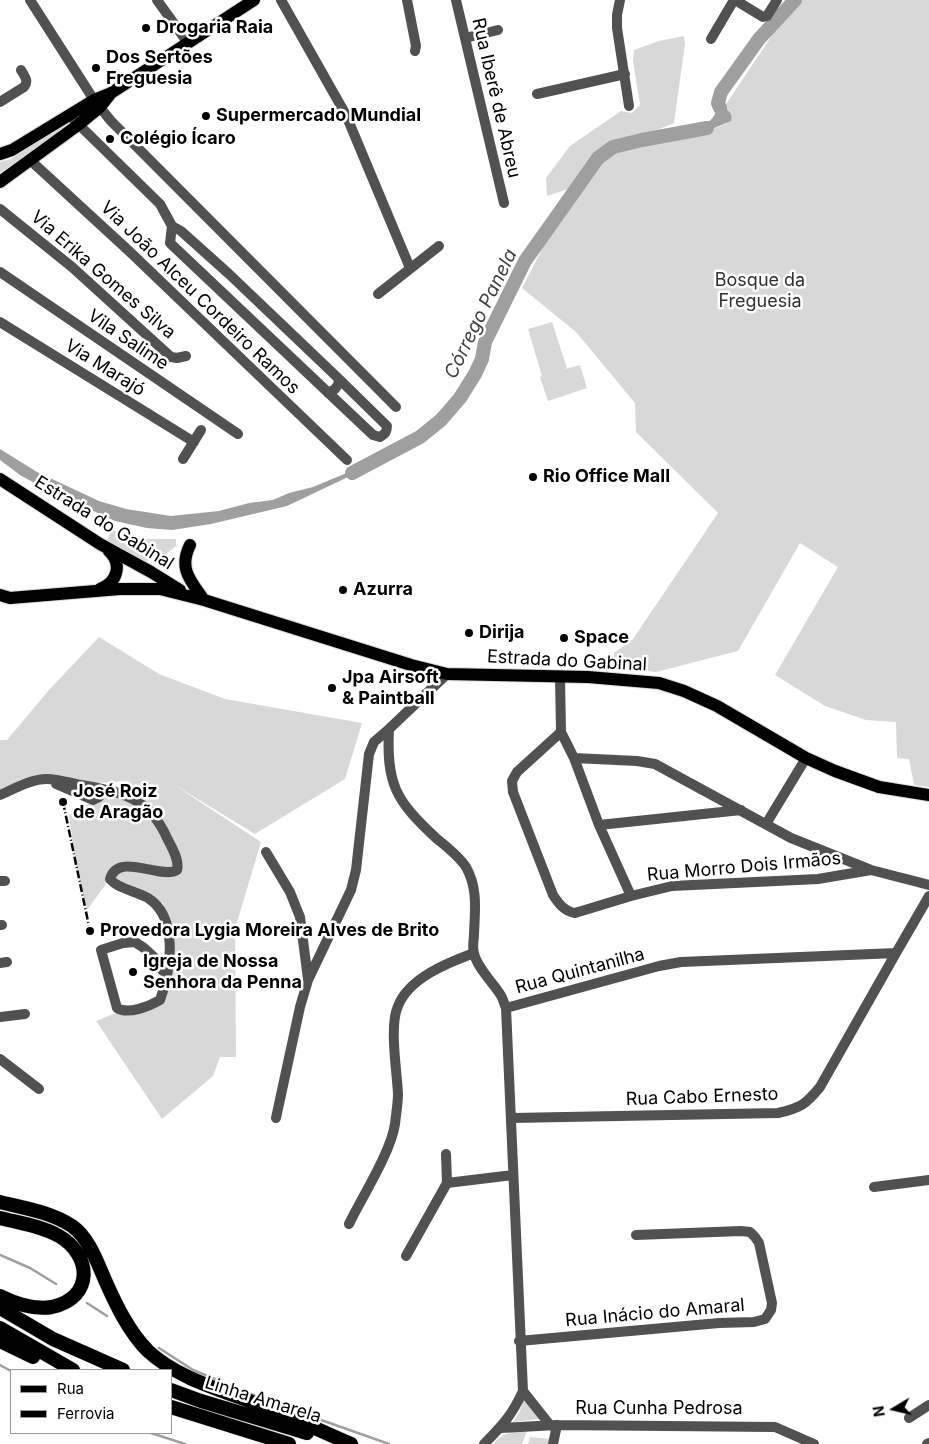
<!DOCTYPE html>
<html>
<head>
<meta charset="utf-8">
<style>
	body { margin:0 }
	#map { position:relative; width:929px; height:1444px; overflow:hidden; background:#fff; font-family:Inter,sans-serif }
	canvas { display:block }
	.legend { position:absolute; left:10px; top:1369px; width:162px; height:65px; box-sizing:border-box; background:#fff; border:1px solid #999; margin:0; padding:6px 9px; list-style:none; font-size:15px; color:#000 }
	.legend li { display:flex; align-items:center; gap:10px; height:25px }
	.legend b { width:25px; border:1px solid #999 }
	.north { position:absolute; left:869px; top:1384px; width:50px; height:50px; -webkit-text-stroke:4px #fff; paint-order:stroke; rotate:261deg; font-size:14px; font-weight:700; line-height:20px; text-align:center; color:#000 }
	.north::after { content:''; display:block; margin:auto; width:18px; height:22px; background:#000; clip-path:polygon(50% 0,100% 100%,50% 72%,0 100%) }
</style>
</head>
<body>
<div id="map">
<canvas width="929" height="1444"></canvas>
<ul class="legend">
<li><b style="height:6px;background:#000"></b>Rua</li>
<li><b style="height:6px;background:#000"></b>Ferrovia</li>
</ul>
<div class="north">N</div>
</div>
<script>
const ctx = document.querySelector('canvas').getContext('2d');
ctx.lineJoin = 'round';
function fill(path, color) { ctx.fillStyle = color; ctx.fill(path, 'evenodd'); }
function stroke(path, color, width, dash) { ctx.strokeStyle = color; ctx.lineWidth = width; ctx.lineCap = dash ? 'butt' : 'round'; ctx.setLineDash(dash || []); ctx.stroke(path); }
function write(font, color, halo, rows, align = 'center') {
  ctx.font = font + ' Inter,sans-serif'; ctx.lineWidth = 5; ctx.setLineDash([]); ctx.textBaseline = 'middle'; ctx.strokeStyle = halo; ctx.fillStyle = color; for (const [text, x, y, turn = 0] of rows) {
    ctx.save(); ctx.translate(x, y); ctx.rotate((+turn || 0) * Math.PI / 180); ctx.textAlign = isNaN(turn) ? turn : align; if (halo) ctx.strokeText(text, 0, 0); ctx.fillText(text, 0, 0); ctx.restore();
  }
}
const green = new Path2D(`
	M802 0H929V787L914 785 909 759 897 758 896 722 866 720 825 706 775 675 838 567 800 543 738 651 656 672 618 667 613 662 614 653 633 639 718 513 636 432 635 403 576 332 522 288 555 224 607 157 628 145 695 136 726 124 724 107 779 25Z
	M684 36 685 44 674 123 633 140 592 165 568 189 547 196 546 178 570 146 621 111 632 113 640 105 633 61 634 50 659 41Z
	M65 123 69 125 66 129 0 173V162L11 159Z
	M552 322 567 368 561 370 580 365 587 388 548 401 540 377 542 376 528 329Z
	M111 530 143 539H176V546C145 572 138 559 107 541Z
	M99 637 159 674 225 699 362 723 345 779 255 834 173 784 261 842 235 929 236 1057H220L213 1076 162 1119 96 1021 158 996 167 945 163 903 114 881V873L87 910 76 864 69 815 128 781 98 783 40 780 0 795V740H7L49 690Z
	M524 1397 539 1419 513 1422 520 1411Z
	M516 1431H527L522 1444H494C498 1436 507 1433 516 1431Z
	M530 1437 551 1439 549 1444H528Z`);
const water = new Path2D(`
	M721 92 720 102C724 111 734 110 731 121L695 136 689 132C698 128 710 124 715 114 718 105 714 99 721 92Z
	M0 449 37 472 99 501 126 509 171 516 219 511 249 503 273 500 289 493 313 487 368 464 348 477 287 506 211 524 172 530 147 528 115 521 42 487 20 475 0 460Z`);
const stream = new Path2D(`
	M0 1255 30 1268 56 1284
	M87 1303 107 1316
	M159 1348 193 1370 256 1396
	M0 1365 11 1371
	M273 1403 389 1444
	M151 1433 185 1444`);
const river = new Path2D(`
	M720 108 718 103 721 92 759 39 795 0
	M352 473 420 437 441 420 460 398 475 374 482 359 485 342 525 261 598 158 613 147 642 140 707 128`);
const minor = new Path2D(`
	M30 0 94 100 111 121 396 407
	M157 0 188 43
	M281 0 346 115 410 268
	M407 0 416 46 415 51
	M456 0 504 203
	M620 0 617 15V28L629 106
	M735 0 763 17 767 16 777 0
	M465 38 498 30
	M711 39 734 0
	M537 94 625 74
	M0 102 24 87C29 81 25 77 21 70
	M74 120 160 204 172 226 181 231 229 274 338 378 339 383 335 389 328 393
	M30 160 129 251 347 460
	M0 209 72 267 171 357 177 358 186 356
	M172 226 170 243 373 435 380 437C385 434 387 432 387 426L338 378
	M0 272 238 434
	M378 294 439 246
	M0 322 194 442
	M183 459 201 430
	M447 674 389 729C386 784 396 801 436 838 446 846 459 856 466 867 478 888 475 910 474 934 474 940 472 947 474 953 476 966 493 983 500 994 503 998 504 1004 506 1008L523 1391C512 1415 503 1425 484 1444
	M560 677 561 732 574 758 599 825 631 896
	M561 732 517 772 512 781 513 792 553 895C559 904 564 911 575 913L631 896 672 886 818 879 871 870
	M574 758 637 761 655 764 791 838 871 870 929 885
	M56 784 93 800 99 797 103 789
	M0 795C14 789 31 779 47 779 58 779 70 783 81 785 121 792 149 797 167 838 171 846 180 860 177 870 161 880 118 851 110 879 118 889 136 891 148 898 179 918 171 970 160 1000 150 1006 128 1015 117 1008L101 950 123 943 135 942 144 948 157 960 159 967 166 974
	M766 824 806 758
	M599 825 741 810
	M266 852 290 892 300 917 308 979
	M0 881H5
	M0 925H2
	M0 963 7 962
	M506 1008 659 966 681 962 896 953 929 896
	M0 1017 25 1014
	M0 1059 39 1089
	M276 1118 300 1007 308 980 351 890 356 870 369 754 374 742 389 729
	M512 1118 778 1113C801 1108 806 1104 820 1087L896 953
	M447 1183 513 1175
	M874 1187 929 1180
	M349 1224C362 1197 391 1152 395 1124 396 1114 398 1103 398 1094 397 1071 389 1026 398 1006 409 978 447 963 474 953
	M406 1256 447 1183 446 1154
	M519 1341 719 1323 754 1322 765 1319 771 1310 772 1303 759 1243 755 1237 750 1232 741 1231 636 1235
	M523 1391 550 1425
	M909 1418 929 1405
	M501 1428 557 1425 775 1427 814 1444
	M553 1444 557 1425
	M927 1444 929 1443`);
const major = new Path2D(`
	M0 154 12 150 94 100 111 93 254 0
	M0 182 78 125 100 107 111 93
	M0 479 100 544 151 572 180 590
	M190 545C178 569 191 581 204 600
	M100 589C117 583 123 564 109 551
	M0 595 10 598 120 589H160L204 600 411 665 447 674 588 677 659 683 684 691 717 706 806 758 835 771 879 787 929 795`);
const highway = new Path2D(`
	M0 1202C24 1208 51 1212 72 1226 89 1238 97 1262 105 1280 116 1305 129 1332 148 1351 179 1380 229 1392 268 1408 296 1419 323 1432 351 1444
	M0 1218C20 1223 41 1226 59 1236 92 1255 94 1298 52 1307 34 1310 16 1304 0 1296
	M0 1308 53 1339 123 1370
	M0 1328 73 1370
	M0 1341 33 1357
	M171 1390 201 1401 307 1433
	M171 1407 289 1444`);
const rail = new Path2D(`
	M63 802 90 931`);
const markers = [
	[146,28,5,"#000"],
	[96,68,5,"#000"],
	[206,116,5,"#000"],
	[110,139,5,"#000"],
	[533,477,5,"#000"],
	[343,590,5,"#000"],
	[469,633,5,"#000"],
	[564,638,5,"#000"],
	[332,688,5,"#000"],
	[63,802,5,"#000"],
	[90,931,5,"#000"],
	[133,972,5,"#000"]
];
const poiNames = [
	["Drogaria Raia",156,28],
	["Dos Sertões",106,58],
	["Freguesia",106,79],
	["Supermercado Mundial",216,116],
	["Colégio Ícaro",120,139],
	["Rio Office Mall",543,477],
	["Azurra",353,590],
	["Dirija",479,633],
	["Space",574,638],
	["Jpa Airsoft",342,678],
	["& Paintball",342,699],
	["José Roiz",73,792],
	["de Aragão",73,813],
	["Provedora Lygia Moreira Alves de Brito",100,931],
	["Igreja de Nossa",143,962],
	["Senhora da Penna",143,983]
];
const streetNames = [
	["Rua Iberê de Abreu",496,98,77],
	["Via Erika Gomes Silva",103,275,41],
	["Via João Alceu Cordeiro Ramos",200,298,44],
	["Vila Salime",128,340,34],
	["Via Marajó",105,368,32],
	["Estrada do Gabinal",104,523,32],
	["Estrada do Gabinal",567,661,3],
	["Rua Morro Dois Irmãos",744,867,-5],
	["Rua Quintanilha",580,971,-15],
	["Rua Cabo Ernesto",702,1097,-2],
	["Rua Inácio do Amaral",655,1313,-5],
	["Linha Amarela",263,1400,17],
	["Rua Cunha Pedrosa",659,1409]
];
const parkNames = [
	["Bosque da",760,281],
	["Freguesia",760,302]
];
const waterNames = [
	["Córrego Panela",481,314,-64]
];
fill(green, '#d8d8d8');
fill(water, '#9f9f9f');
stroke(stream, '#9f9f9f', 2.5);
stroke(river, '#9f9f9f', 14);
stroke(major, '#dbdbdb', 14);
stroke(highway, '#dbdbdb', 15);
stroke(minor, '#515151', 10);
stroke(major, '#000', 12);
stroke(highway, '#000', 14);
stroke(rail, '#000', 2.5, [8, 2.5, 1, 2.5]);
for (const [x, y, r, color] of markers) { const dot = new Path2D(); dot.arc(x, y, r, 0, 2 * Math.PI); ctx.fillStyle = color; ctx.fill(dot); stroke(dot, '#fff', 2); }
write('bold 18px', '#000', '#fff', poiNames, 'left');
write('18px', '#000', '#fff', streetNames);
write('18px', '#2f2f2f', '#fff', parkNames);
write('italic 19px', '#404040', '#fff', waterNames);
</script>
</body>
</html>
